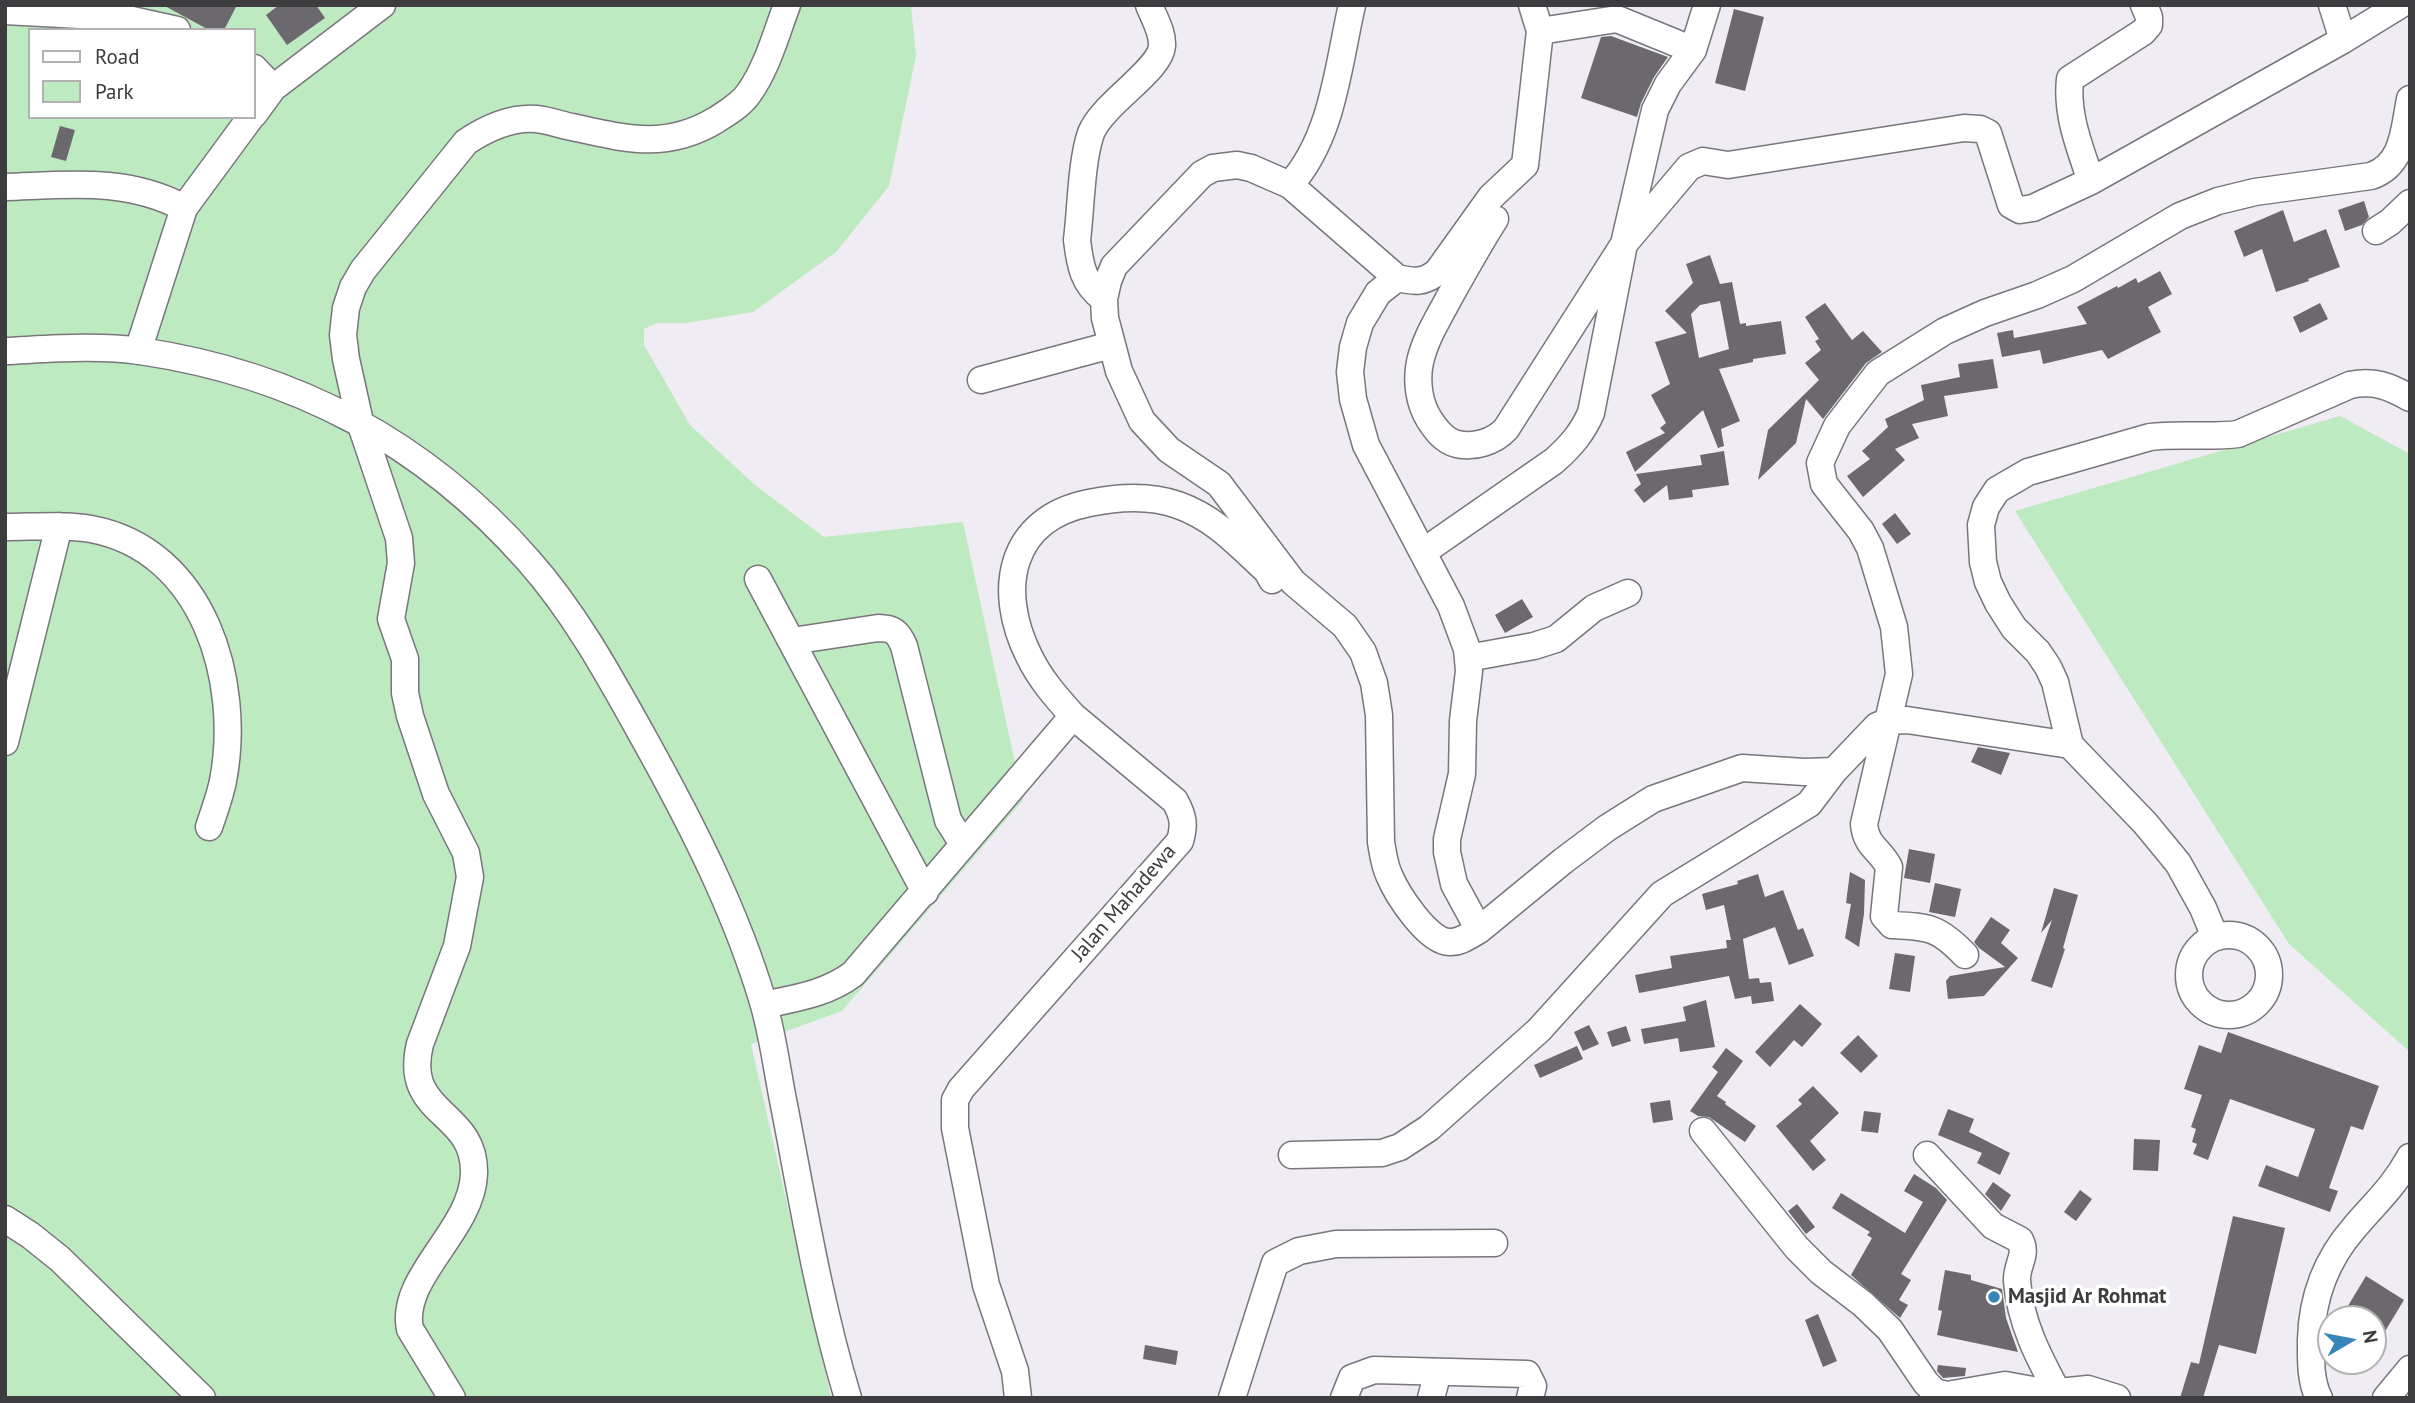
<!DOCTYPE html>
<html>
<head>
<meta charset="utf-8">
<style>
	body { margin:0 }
	#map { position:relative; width:2415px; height:1403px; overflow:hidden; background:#f0ecf3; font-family:"PT Sans",sans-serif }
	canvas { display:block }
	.frame { position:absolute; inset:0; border:7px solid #3d3c3f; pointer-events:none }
	.legend { position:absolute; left:28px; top:28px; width:228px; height:91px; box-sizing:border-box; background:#fff; border:2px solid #b1b1b2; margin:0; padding:9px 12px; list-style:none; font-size:21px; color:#3d3c3f }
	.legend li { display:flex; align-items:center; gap:14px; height:35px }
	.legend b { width:35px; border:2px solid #b1b1b2 }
	.north { position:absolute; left:2317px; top:1305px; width:70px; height:70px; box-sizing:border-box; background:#fff; border:2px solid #b1b1b2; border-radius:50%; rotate:80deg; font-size:19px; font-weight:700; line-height:28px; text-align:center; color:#3d3c3f }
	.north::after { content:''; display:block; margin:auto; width:24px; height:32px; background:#3687b8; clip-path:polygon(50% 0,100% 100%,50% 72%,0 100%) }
</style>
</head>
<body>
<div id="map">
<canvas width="2415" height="1403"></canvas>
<div class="frame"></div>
<ul class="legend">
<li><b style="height:9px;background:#fff"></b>Road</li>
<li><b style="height:19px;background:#beeac1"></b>Park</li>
</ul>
<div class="north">N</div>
</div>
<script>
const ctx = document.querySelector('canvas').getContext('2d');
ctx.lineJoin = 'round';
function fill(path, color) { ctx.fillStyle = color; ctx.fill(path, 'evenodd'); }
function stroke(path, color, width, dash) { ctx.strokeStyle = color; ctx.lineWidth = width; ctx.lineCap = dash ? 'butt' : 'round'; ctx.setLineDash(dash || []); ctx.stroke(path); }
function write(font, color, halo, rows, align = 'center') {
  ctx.font = font + ' "PT Sans",sans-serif'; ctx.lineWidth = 7; ctx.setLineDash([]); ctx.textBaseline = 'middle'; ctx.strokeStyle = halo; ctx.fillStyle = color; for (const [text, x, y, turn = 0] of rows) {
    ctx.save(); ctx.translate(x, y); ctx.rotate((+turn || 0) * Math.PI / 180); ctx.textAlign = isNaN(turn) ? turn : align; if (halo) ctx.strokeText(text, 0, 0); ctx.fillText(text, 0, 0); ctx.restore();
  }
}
const green = new Path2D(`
	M5 5H911L916 56 889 186 836 252 753 312 686 323H657L644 329V345L690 425 755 485 824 537 963 522 1023 800 842 1011 751 1044 831 1398H5ZM30 30H254V117H30Z
	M2340 416 2410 454V1052L2289 944 2015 511Z`);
const building = new Path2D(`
	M163 5H237L224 30H209Z
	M279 5H316L325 18 287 45 266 15Z
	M1734 9 1764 17 1745 91 1715 83Z
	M1611 36 1668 57 1654 77 1641 103 1637 117 1581 98 1601 37Z
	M60 126 75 130 66 161 51 157Z
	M2364 201 2369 217 2362 225 2345 231 2338 210Z
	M2283 210 2294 242 2326 229 2340 267 2308 279 2309 281 2276 292 2262 249 2244 257 2234 231Z
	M1710 255 1720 284 1732 282 1740 324 1746 323V326L1781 321 1786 354 1753 359V362L1719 369 1740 421 1721 429 1724 446 1718 448 1703 410 1635 472 1626 452 1665 433 1660 428 1666 423 1651 395 1670 384 1655 342 1687 333 1665 311 1693 283 1686 264ZM1720 301 1729 349 1699 358 1691 314 1700 305Z
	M2160 271 2172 294 2148 307 2161 332 2108 359 2102 350 2043 364 2040 350 2002 357 1997 333 2013 330 2014 338 2087 324 2077 307 2117 286 2118 288 2136 278 2138 283Z
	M1825 303 1852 340 1863 331 1882 352 1866 363 1823 419 1806 399 1796 443 1758 480 1768 430 1819 380 1805 363 1821 350 1815 341 1819 339 1805 317Z
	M2320 303 2328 319 2300 333 2293 317Z
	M1993 359 1998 388 1944 396 1948 416 1912 424 1919 438 1895 449 1905 460 1863 497 1847 476 1870 459 1862 451 1888 427 1885 419 1924 400 1921 385 1960 377 1958 364Z
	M1724 451 1729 485 1692 490 1693 497 1669 500 1667 485 1644 503 1634 490 1641 484 1636 474 1702 465 1700 455Z
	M1895 513 1911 534 1897 544 1882 524Z
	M1522 599 1533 617 1505 633 1495 615Z
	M1978 747 2010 753 2001 775 1971 762Z
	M1909 849 1935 854 1930 883 1904 878Z
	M1850 872 1865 880 1864 914 1859 947 1845 938 1851 904 1846 903Z
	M1758 874 1765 897 1783 890 1798 930 1803 928 1814 956 1789 965 1775 927 1743 939 1749 979 1759 978 1760 983 1771 982 1774 1001 1752 1004 1751 996 1735 999 1729 976 1639 993 1635 975 1672 968 1670 956 1727 948 1726 940H1731L1724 905 1706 910 1702 894 1738 884 1737 881Z
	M1935 883 1961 889 1955 917 1929 912Z
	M2054 888 2078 895 2063 948 2065 949 2052 988 2031 981 2052 920 2041 933Z
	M1991 917 2010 930 2001 943 2018 958 1984 996 1948 999 1946 981 1950 976 2005 967 1979 948 1974 942Z
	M1895 953 1915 956 1910 992 1889 989Z
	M1706 1000 1715 1047 1680 1052 1678 1038 1644 1044 1641 1029 1686 1021 1683 1007Z
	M1800 1004 1822 1024 1802 1047 1794 1040 1770 1067 1755 1052Z
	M1589 1025 1599 1044 1583 1051 1574 1032Z
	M1626 1026 1631 1041 1612 1047 1607 1032Z
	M2228 1032 2379 1086 2363 1130 2351 1126 2329 1188 2338 1191 2330 1212 2258 1186 2266 1165 2298 1177 2315 1129 2230 1099 2208 1160 2193 1154 2197 1144 2192 1142 2196 1129 2191 1127 2202 1095 2184 1089 2199 1045 2221 1053Z
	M1858 1035 1878 1056 1861 1073 1840 1053Z
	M1577 1046 1583 1059 1540 1078 1534 1065Z
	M1726 1048 1743 1061 1717 1096 1726 1102 1725 1104 1756 1126 1745 1142 1709 1117 1698 1116 1690 1111 1718 1072 1712 1067Z
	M1813 1086 1839 1113 1810 1141 1826 1160 1813 1171 1776 1126 1802 1104 1798 1100Z
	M1670 1100 1673 1120 1653 1123 1650 1103Z
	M1948 1109 1974 1119 1969 1132 2010 1153 2000 1175 1977 1163 1982 1153 1938 1135Z
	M1864 1111 1881 1113 1878 1133 1861 1131Z
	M2134 1139 2160 1140 2158 1171 2133 1170Z
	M1914 1174 1936 1188 1947 1200 1901 1274 1911 1280 1899 1300 1908 1305 1900 1318 1851 1275 1872 1238 1867 1235 1870 1232 1832 1208 1841 1193 1905 1233 1923 1202 1904 1191Z
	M1993 1182 2011 1195 2001 1211 1985 1194Z
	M2080 1190 2092 1199 2076 1221 2064 1212Z
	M1797 1204 1815 1227 1806 1234 1788 1211Z
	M2233 1216 2285 1228 2256 1354 2219 1345 2203 1398H2180L2191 1362 2199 1364Z
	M1945 1270 1971 1275V1280L2002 1289 2006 1318 2018 1352 1937 1335 1942 1311 1938 1310Z
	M2366 1276 2404 1300 2384 1333 2373 1330V1319H2340Z
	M1818 1314 1837 1361 1823 1367 1805 1320Z
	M1145 1345 1178 1351 1176 1365 1143 1359Z
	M1938 1365 1966 1368 1965 1376 1943 1378 1937 1371Z`);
const minor = new Path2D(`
	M1532 5 1540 31 1525 165 1491 197 1438 271C1425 283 1414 282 1397 278L1290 185 1251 168 1237 165 1213 168 1202 174 1114 266 1108 281 1104 299 1105 318 1119 371 1142 421 1169 450 1219 484 1293 582 1345 626 1363 652 1374 683 1379 715 1381 842C1383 853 1384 864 1389 875 1397 894 1427 941 1449 942 1460 943 1470 935 1479 930L1563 861 1607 828 1653 799 1742 768 1804 772 1834 771 1877 726 1889 721 1907 720 2070 745
	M2332 5 2343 40
	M5 11 118 17 177 30
	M1540 31 1617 19 1693 50 1707 5
	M254 68 273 88
	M254 114 273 88 382 5
	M2091 181C2080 148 2066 115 2070 79L2143 32 2149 25V17L2144 5
	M1290 185C1333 137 1338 66 1352 5
	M5 187C67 185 127 177 184 208
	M1495 219C1479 244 1464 271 1449 298 1438 319 1425 339 1420 362 1416 381 1419 403 1429 419 1436 430 1444 441 1457 444 1474 448 1494 442 1506 429L1624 244 1689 167 1703 161 1728 165 1964 128 1980 129 1988 133 2011 205 2020 210 2033 208 2091 181 2343 40 2400 5
	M2376 231 2390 222 2410 203
	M1397 278 1378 293 1360 323 1353 347 1350 372 1353 399 1366 445 1451 606 1467 649 1469 671 1463 721 1462 774 1447 839V852L1454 884 1479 930
	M1104 299C1083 284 1080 265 1077 240 1081 209 1081 162 1091 133 1103 103 1160 71 1162 46 1163 32 1154 18 1149 5
	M5 351C50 349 96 345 140 351 296 374 424 442 528 560 576 614 611 679 646 742 692 825 736 911 763 1002 773 1035 777 1071 784 1105 803 1203 819 1302 848 1398
	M138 351 184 208 251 117
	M981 380 1111 345
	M5 527C33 527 63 524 91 529 204 550 242 681 223 781 220 796 214 812 209 827
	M1423 552 1554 461C1571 446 1582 433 1591 413L1624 244 1655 110 1668 84 1693 50
	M758 579 925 892
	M792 641 878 628C893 628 898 632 904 646L948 820 963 844
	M1468 658 1534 646 1556 639 1594 608 1628 593
	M1073 716C1056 697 1040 679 1029 656 996 590 1009 519 1089 503 1118 497 1150 495 1178 505 1215 518 1239 545 1267 571L1272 580
	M5 742 59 526
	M2189 975a40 40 0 1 1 80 0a40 40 0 1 1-80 0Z
	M2215 937 2203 908 2178 863 2145 823 2070 745 2055 682 2048 667 2038 652 2014 628 1998 603 1988 582 1983 562 1981 525 1986 507 1997 490 2028 472 2150 437C2180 433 2209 438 2238 434L2350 385C2374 380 2389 386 2410 398
	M1965 955C1938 927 1929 927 1892 925L1884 916 1889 867C1880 849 1866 847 1864 824L1899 674 1894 627 1870 548 1861 531 1824 484 1820 463 1837 426 1878 373 1945 331 1985 313 2037 295 2073 279 2180 216 2218 201 2255 192 2371 176C2404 165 2404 129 2410 99
	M764 1005C796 998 826 994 853 974L1073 716 1175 801C1183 816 1185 824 1180 841L961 1089 955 1100V1128L986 1285 1015 1371 1018 1398
	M1703 1131 1797 1248 1821 1272 1863 1304 1890 1330 1926 1383 1935 1392 1947 1395 2005 1385 2049 1393 2088 1389 2117 1398
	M1292 1155 1382 1153 1400 1147 1429 1128 1539 1030 1662 894 1809 804 1834 771
	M1927 1155 1993 1226 2020 1240C2028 1255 2016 1265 2017 1281 2020 1322 2039 1358 2058 1393
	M5 1219 30 1235 60 1259 202 1398
	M452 1398 410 1329C399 1277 472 1231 474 1174 476 1109 402 1117 420 1044L457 946 470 877 466 853 436 794 410 716 405 693V659L391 619 401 563 399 538 360 422 346 359 343 335 346 308 353 287 363 270 466 142C487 128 510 117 536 119 548 120 561 125 572 127 626 139 666 150 716 120 728 112 741 105 749 93 767 68 776 34 787 5
	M1232 1398 1275 1263 1299 1251 1336 1244 1494 1243
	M1344 1398 1352 1378 1374 1370 1527 1374 1533 1386 1530 1398
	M1431 1398 1438 1372
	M2319 1398C2310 1381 2311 1359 2311 1340 2312 1298 2326 1260 2354 1228 2376 1202 2393 1188 2410 1157
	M2386 1398 2410 1369`);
const markers = [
	[1994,1297,7,"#3687b8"]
];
const streetNames = [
	["Jalan Mahadewa",1124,903,-49]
];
const poiNames = [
	["Masjid Ar Rohmat",2008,1297]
];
fill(green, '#beeac1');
fill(building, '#6c696e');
stroke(minor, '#78757b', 29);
stroke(minor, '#fff', 26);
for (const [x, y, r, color] of markers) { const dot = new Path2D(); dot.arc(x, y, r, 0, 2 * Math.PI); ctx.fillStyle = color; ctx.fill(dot); stroke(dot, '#fff', 2.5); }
write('21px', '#3d3c3f', '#fff', streetNames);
write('bold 21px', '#3d3c3f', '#fff', poiNames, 'left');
</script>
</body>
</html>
